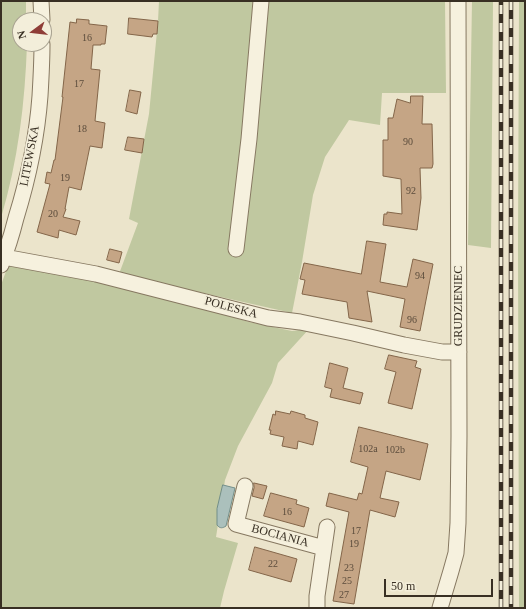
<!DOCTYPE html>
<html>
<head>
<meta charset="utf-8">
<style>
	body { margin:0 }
	#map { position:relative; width:526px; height:609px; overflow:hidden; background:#ebe4cb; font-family:"Times New Roman",serif }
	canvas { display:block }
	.frame { position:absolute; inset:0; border:2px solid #382f23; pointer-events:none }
	.north { position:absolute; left:12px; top:12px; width:40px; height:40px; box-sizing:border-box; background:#f3eeda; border:1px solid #a8a291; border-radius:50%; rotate:255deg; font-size:11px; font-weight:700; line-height:16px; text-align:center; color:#382f23 }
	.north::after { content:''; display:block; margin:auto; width:14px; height:18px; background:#8f3d37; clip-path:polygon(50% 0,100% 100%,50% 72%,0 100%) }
	.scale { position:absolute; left:384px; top:579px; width:109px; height:18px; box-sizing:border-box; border:2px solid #382f23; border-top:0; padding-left:5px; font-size:12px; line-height:14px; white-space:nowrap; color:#382f23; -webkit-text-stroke:3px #f3eeda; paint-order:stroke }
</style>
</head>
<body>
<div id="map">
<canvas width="526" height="609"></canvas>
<div class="frame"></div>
<div class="north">N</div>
<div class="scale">50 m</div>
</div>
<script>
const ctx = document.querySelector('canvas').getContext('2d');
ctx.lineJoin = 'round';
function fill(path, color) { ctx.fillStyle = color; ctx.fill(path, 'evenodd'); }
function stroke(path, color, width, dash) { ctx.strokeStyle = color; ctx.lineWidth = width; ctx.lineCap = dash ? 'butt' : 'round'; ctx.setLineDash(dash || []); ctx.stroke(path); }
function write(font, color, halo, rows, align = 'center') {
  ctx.font = font + ' "Times New Roman",serif'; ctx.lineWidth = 3.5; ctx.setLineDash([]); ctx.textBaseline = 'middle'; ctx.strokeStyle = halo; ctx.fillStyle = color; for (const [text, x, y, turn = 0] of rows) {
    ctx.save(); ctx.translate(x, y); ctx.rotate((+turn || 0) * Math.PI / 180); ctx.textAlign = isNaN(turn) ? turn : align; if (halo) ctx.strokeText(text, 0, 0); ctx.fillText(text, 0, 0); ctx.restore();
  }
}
const green = new Path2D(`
	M1 1H26V20H20V44H27C25 103 18 161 1 218Z
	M159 1H445L446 93H382L380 125 349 120 325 157 313 195 302 262 292 313 119 274 138 223 129 219 149 114 158 21Z
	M472 1H493L491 248 468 245Z
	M519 1H525V608H519L518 245Z
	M9 263 83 275 186 302 249 322 292 331 309 329 278 363 272 383 238 446 225 480 216 537 238 543 224 591 220 608H1V285Z`);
const water = new Path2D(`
	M223 485 235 488 226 526C223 528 220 529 217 525V509Z`);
const building = new Path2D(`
	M129 18 158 21 157 34H153L152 37 128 34Z
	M77 19 89 20V24L107 26 105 44H101V45H93L91 69 100 70 95 121 105 123 102 148 90 146 81 190 69 187 65 209H66L63 217 80 221 76 235 59 230 58 238 37 232 50 184 45 183 47 172 51 173 54 160H55L63 97H62L70 22 76 23Z
	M130 90 141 92 137 114 126 111Z
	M411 96H423L422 124H432L433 164 432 168H420L421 198 417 230 383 225 384 214H387V212L402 214 401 179 383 176V140H388V118H393L397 99 410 103Z
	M128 137 144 139 142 153 125 150Z
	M367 241 386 244 380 282 407 287 413 259 433 264 420 331 400 327 405 299 367 291 372 322 349 318 347 302 302 294 305 280 300 279 304 263 361 274Z
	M110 249 122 252 119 263 107 260Z
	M389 355 417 361 415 367 421 369 412 409 388 403 396 372 385 369Z
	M330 363 348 368 343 388 363 393 360 404 330 397 332 389 325 387Z
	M276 411 290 414 291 411 305 415V418L318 422 313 445 298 441 297 449 282 446 284 437 270 434 271 430H269L273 414 275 415Z
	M359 427 428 444 420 480 386 471 380 498 399 502 395 517 370 510 354 604 333 601 349 512 326 506 329 493 357 500 359 493 362 494 368 467 351 462Z
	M254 483 267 486 263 499 252 496 254 488Z
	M271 493 297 500 296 504 309 508 304 527 264 516Z
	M255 547 297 559 291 582 249 570Z`);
const street = new Path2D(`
	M41 1 42 20
	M236 249 249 139 261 1
	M4 257 96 274 268 318 300 322 353 333 404 345 442 352H459
	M1 265C7 250 12 234 16 218 28 179 37 137 40 96 41 79 42 61 42 44
	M245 486 236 524 324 548
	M317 608V596L327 527
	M440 608 451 571 456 553 458 523 459 436 458 1`);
const rail = new Path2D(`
	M511 1V608
	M501 608V1`);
const numberNames = [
	["16",87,38],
	["17",79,84],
	["18",82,129],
	["90",408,142],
	["19",65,178],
	["92",411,191],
	["20",53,214],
	["94",420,276],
	["96",412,320],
	["102a",368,449],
	["102b",395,450],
	["16",287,512],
	["17",356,531],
	["19",354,544],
	["22",273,564],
	["23",349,568],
	["25",347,581],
	["27",344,595]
];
const streetNames = [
	["LITEWSKA",30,156,-79],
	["GRUDZIENIEC",459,306,-90],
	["POLESKA",231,308,15],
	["BOCIANIA",280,536,15]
];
fill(green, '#c0c8a0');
fill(water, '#abc0bc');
stroke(water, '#728e89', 1);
fill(building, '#c5a585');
stroke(building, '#836549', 1);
stroke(street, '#867861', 17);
stroke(street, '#f6f1de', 15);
stroke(rail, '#382f23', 4.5);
stroke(rail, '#f3eeda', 3, [9]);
write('10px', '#5b4c3c', null, numberNames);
write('12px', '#382f23', '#f3eeda', streetNames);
</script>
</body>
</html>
